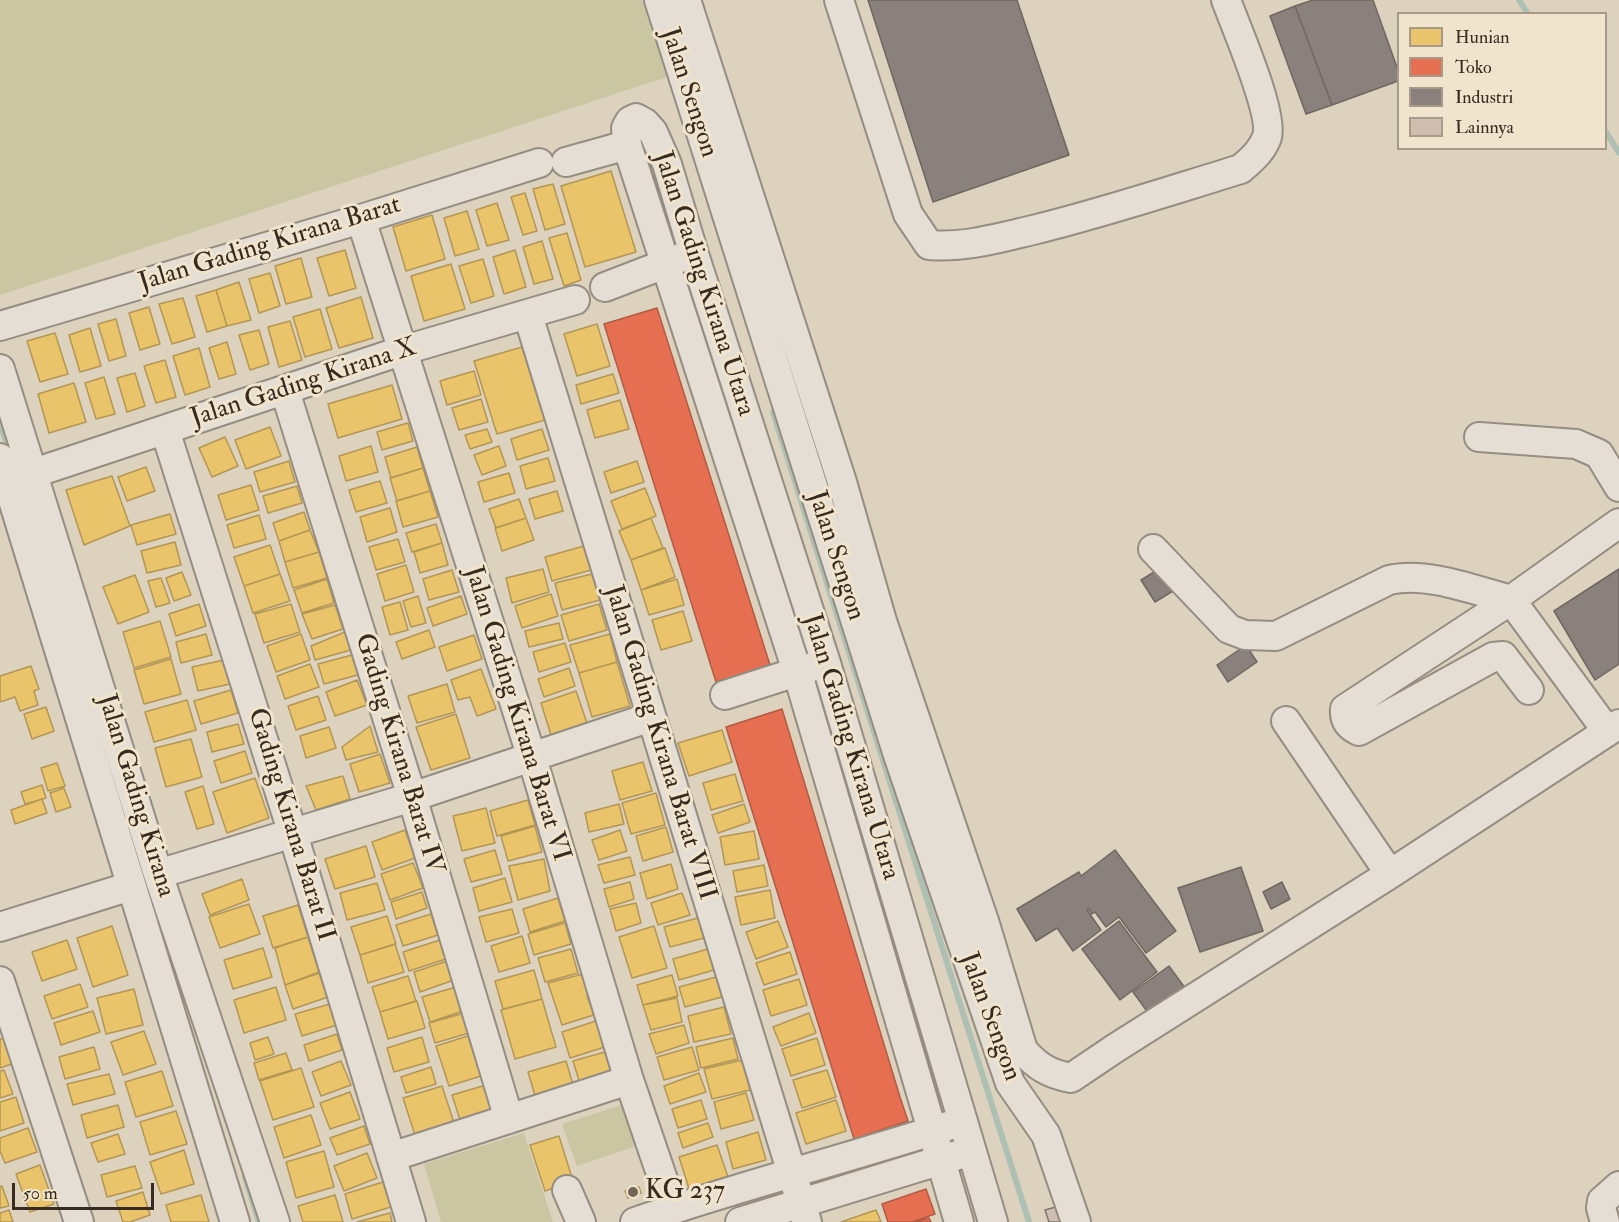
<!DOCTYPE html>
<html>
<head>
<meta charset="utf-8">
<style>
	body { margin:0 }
	#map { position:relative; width:1619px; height:1222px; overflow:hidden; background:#ddd2be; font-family:"IM FELL Double Pica",serif }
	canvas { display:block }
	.legend { position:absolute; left:1397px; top:12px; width:210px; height:138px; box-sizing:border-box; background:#f1e4cc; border:2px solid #a79a88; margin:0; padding:8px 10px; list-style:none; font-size:18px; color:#372b21 }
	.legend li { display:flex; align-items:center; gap:12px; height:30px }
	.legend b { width:30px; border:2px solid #a79a88 }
	.scale { position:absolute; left:12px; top:1183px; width:142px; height:27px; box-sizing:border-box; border:3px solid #372b21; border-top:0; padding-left:8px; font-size:18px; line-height:21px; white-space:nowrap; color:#372b21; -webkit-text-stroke:4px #f1e4cc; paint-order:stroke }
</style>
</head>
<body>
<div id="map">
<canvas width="1619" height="1222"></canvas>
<ul class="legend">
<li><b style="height:16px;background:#e9c46a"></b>Hunian</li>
<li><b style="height:16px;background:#e76f51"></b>Toko</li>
<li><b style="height:16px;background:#8a817c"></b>Industri</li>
<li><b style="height:16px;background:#cfbdb0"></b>Lainnya</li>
</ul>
<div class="scale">50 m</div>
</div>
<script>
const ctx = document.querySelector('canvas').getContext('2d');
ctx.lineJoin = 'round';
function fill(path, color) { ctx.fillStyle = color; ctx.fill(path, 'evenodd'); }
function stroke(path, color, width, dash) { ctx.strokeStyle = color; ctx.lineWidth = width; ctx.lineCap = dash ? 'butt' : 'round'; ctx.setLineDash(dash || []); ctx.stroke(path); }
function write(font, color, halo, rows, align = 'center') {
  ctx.font = font + ' "IM FELL Double Pica",serif'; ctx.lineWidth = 6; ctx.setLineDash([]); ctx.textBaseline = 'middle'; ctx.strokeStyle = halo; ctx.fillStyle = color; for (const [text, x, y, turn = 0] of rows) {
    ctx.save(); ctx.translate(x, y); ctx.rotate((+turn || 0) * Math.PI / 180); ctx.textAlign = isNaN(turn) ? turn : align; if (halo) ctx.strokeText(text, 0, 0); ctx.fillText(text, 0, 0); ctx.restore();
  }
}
const green = new Path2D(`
	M0 0H642L667 77 0 295Z
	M625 1104 639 1145 577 1166 562 1124Z
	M524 1133 553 1222H441L424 1164Z`);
const homes = new Path2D(`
	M611 171 636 252 585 267 561 186Z
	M553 184 565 224 545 230 533 189Z
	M525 193 537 231 523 235 511 197Z
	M497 203 509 240 487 246 476 210Z
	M467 211 479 249 455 256 444 218Z
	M432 215 445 259 406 271 393 227Z
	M567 233 581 280 564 286 549 238Z
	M542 241 553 279 534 284 523 247Z
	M345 250 356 288 329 296 317 258Z
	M515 250 526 287 504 294 493 257Z
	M301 258 312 297 286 304 275 266Z
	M483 259 494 296 471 303 459 266Z
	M451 264 465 309 424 321 411 276Z
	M270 273 280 306 259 313 249 279Z
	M239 282 251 320 227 326 216 290Z
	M216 290 227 326 207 332 196 296Z
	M361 297 373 338 339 348 326 308Z
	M183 298 195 337 172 344 159 304Z
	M149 307 160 344 140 350 129 313Z
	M320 309 332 349 305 357 293 317Z
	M116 319 126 356 109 361 98 324Z
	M290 321 302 360 279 367 268 327Z
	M597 324 610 366 577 376 564 334Z
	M90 328 101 366 80 372 69 335Z
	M259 330 269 364 250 370 239 335Z
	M55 333 68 374 40 382 27 341Z
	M227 342 236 374 219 379 209 348Z
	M522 347 545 420 497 434 474 361Z
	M199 348 210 387 185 395 173 356Z
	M165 360 176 397 156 403 144 366Z
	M474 371 481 395 447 405 440 381Z
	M135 373 145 406 127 412 117 378Z
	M613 374 619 393 581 404 576 385Z
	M104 377 115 414 96 419 85 383Z
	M74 383 86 422 49 433 38 394Z
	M392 385 402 419 338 438 328 404Z
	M481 399 488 422 459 430 452 408Z
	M620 400 629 429 595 438 587 410Z
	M408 423 413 441 382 450 377 432Z
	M270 427 281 456 246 469 235 440Z
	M487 429 492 442 470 449 465 435Z
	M542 429 549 450 517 460 511 439Z
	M225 437 238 466 212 477 199 448Z
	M371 446 378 472 346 481 339 456Z
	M499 446 506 466 482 475 474 455Z
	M417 447 423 468 391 478 385 457Z
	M548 458 555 481 526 489 520 466Z
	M289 461 295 482 260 492 254 472Z
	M637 461 644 482 611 493 604 472Z
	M146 467 155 491 127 501 118 477Z
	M423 468 430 491 397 501 390 478Z
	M509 473 515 493 484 502 478 482Z
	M112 476 130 526 84 545 66 490Z
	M380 481 387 503 356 512 349 490Z
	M251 485 259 510 226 520 218 495Z
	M297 486 302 503 268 513 263 496Z
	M645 488 656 516 622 529 611 501Z
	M430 491 438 517 403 527 396 501Z
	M557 491 563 511 535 519 529 499Z
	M519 499 526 518 496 528 489 509Z
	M390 508 397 532 367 542 360 517Z
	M304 512 310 530 279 541 273 523Z
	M170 514 176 534 137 545 131 525Z
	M259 515 266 539 234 548 227 525Z
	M526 518 534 540 502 551 495 528Z
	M651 518 663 548 631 560 619 531Z
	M436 524 442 543 412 552 406 533Z
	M310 530 319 552 285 562 279 541Z
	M398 539 405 562 376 570 369 547Z
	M175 542 181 565 147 573 141 551Z
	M442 543 448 565 420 573 414 552Z
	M270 545 280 574 244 586 234 557Z
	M584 546 591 570 552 581 545 557Z
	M665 548 675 577 641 590 631 560Z
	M319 552 327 578 293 588 285 562Z
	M406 565 414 592 385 601 377 574Z
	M543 569 549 592 512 603 506 578Z
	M452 570 459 592 429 600 423 579Z
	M182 572 191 595 174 601 166 578Z
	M280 574 290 601 253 613 244 586Z
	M592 574 600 600 562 610 555 583Z
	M135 575 149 612 118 624 103 587Z
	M161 578 170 603 156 607 148 581Z
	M327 579 334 603 302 613 294 590Z
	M677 579 684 605 649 615 641 590Z
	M551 594 558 616 522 628 515 606Z
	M418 596 426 623 411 627 403 601Z
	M461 596 467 614 433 626 427 608Z
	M400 602 408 630 390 635 382 607Z
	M199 604 206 626 176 636 169 614Z
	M291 604 300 632 264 643 255 614Z
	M599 604 607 630 569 641 561 615Z
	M335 605 343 629 312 639 302 614Z
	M683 611 692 641 661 650 652 620Z
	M160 621 171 657 134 668 123 632Z
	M559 623 563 639 529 647 525 631Z
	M429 630 435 647 402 659 396 642Z
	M345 632 351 650 315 660 311 646Z
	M206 634 212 655 181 663 176 642Z
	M301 634 310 660 276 672 267 646Z
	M610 634 617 662 579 673 570 645Z
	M474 635 482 659 447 671 439 647Z
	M565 643 571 662 539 672 533 652Z
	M352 655 358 675 324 684 318 664Z
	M171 659 181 694 144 704 134 670Z
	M224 660 230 684 198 691 192 667Z
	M617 662 630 706 592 717 579 673Z
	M310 664 319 687 285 699 277 676Z
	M31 666 39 689 34 691 38 705 20 711 15 697 0 702V676Z
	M569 668 575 686 544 697 538 679Z
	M481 669 496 709 477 716 470 697 458 700 451 680Z
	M357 680 367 705 335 716 326 692Z
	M447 684 455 712 417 723 408 696Z
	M231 690 238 713 201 724 194 701Z
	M576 691 587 723 551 735 541 703Z
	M318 696 326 720 296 730 288 706Z
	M187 700 196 730 154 742 145 712Z
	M46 707 54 731 32 739 24 714Z
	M456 714 470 758 431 770 416 727Z
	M238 724 244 744 212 752 207 732Z
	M370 726 378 752 346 760 342 747Z
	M329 727 336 748 306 758 300 736Z
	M722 730 732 762 689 776 678 743Z
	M191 739 202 777 166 787 155 748Z
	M245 751 252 773 221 783 214 761Z
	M380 754 390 783 359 792 350 764Z
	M643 762 652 791 620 800 612 771Z
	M57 763 65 786 48 791 41 768Z
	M735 774 743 801 711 810 703 783Z
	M343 776 350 799 316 810 306 786Z
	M255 778 269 818 227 833 213 792Z
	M42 785 46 798 25 804 21 792Z
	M203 786 214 824 197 829 185 792Z
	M64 788 71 807 56 812 50 793Z
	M656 793 665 825 631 834 622 803Z
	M42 799 47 813 15 824 11 810Z
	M528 800 535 825 497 836 490 811Z
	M619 804 624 824 589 832 585 813Z
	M744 804 750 822 718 833 712 815Z
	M486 808 495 843 462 851 453 816Z
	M535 826 542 852 508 861 501 836Z
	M666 827 673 852 643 861 636 836Z
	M405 830 415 858 382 870 372 842Z
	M620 830 627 851 599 860 592 840Z
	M754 831 759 859 725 865 720 837Z
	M366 846 375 877 335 889 325 859Z
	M495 850 502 874 471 882 464 859Z
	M630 857 635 875 604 883 598 865Z
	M544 859 550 891 518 900 509 866Z
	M413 863 423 888 390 900 381 874Z
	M671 864 678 889 647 899 640 873Z
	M764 865 768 886 737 892 733 871Z
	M505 878 512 902 479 911 473 888Z
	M242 879 249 900 210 915 202 894Z
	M630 882 634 899 609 907 604 889Z
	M377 883 385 910 347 920 340 893Z
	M770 890 775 918 741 925 735 897Z
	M422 892 427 908 396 919 391 902Z
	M682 893 690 915 658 925 651 903Z
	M558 898 565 921 530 932 523 909Z
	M636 903 641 923 616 931 610 909Z
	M249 904 260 934 220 948 209 917Z
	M298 905 308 937 273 948 263 916Z
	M512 909 519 933 486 942 479 917Z
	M431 914 438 935 403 946 396 925Z
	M387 916 396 944 360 955 351 927Z
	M698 918 704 938 670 947 664 927Z
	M778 921 788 947 756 959 746 932Z
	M565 923 571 944 534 955 528 934Z
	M112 926 128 975 93 987 77 938Z
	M654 926 667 968 632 978 619 937Z
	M522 936 530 963 499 972 491 946Z
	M308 937 319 972 285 985 275 948Z
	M443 939 449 958 409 971 403 952Z
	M67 940 77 969 42 981 32 952Z
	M395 944 404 972 368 983 360 955Z
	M263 948 272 977 233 989 224 960Z
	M571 949 578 973 545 982 538 958Z
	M708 949 714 970 679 980 673 959Z
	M790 952 797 974 764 985 756 963Z
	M447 961 454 980 420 992 414 972Z
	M534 970 542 999 503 1009 495 981Z
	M319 973 328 997 293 1009 285 985Z
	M583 974 589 995 587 996 594 1015 562 1025 548 983Z
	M672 975 678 996 643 1005 637 985Z
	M408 976 416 1001 380 1012 372 987Z
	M716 977 722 997 685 1007 679 987Z
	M799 979 807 1005 771 1016 763 990Z
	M80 984 88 1007 52 1019 44 996Z
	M276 987 286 1020 244 1033 234 1000Z
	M456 987 463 1011 430 1022 422 997Z
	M134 989 143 1025 106 1034 97 998Z
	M677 998 682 1022 651 1030 643 1005Z
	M542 999 556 1047 515 1059 501 1010Z
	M417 1001 425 1028 388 1039 380 1012Z
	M330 1004 337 1025 302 1036 295 1014Z
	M724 1007 731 1034 694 1042 688 1016Z
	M93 1011 100 1032 61 1045 54 1023Z
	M464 1013 469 1033 435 1043 429 1023Z
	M809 1013 816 1033 781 1046 773 1027Z
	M596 1021 605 1047 570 1058 562 1032Z
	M684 1025 689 1043 656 1054 649 1034Z
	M144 1031 156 1064 123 1075 111 1042Z
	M337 1034 342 1050 309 1061 304 1045Z
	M468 1036 481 1076 449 1086 436 1046Z
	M268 1037 274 1054 255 1060 250 1043Z
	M422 1037 429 1062 394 1072 387 1048Z
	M6 1038 15 1063 0 1068V1039Z
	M733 1038 738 1059 701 1068 696 1047Z
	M817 1038 825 1065 791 1076 782 1049Z
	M94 1047 100 1069 65 1079 59 1057Z
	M692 1047 699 1070 664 1080 657 1057Z
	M605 1052 612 1076 580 1084 573 1061Z
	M286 1053 292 1070 259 1080 254 1063Z
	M742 1060 750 1090 712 1099 704 1069Z
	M341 1061 351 1085 321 1096 312 1072Z
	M566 1061 574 1088 536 1099 528 1072Z
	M431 1067 436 1084 406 1093 401 1077Z
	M301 1068 314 1107 273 1120 260 1081Z
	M4 1070 13 1094 0 1098V1071Z
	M827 1070 836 1097 802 1108 793 1080Z
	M162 1071 173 1106 136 1117 125 1082Z
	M699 1073 706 1092 670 1104 664 1086Z
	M109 1074 115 1094 73 1105 67 1084Z
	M486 1085 495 1115 462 1126 452 1095Z
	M442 1086 454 1123 415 1135 403 1098Z
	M350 1092 360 1119 330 1129 320 1103Z
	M746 1093 754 1120 721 1129 714 1102Z
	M16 1097 24 1123 0 1131V1102Z
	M701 1100 707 1119 678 1128 672 1109Z
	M836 1100 846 1131 806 1144 796 1113Z
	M118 1105 124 1127 87 1138 81 1115Z
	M176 1111 187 1144 150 1155 140 1122Z
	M311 1115 321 1145 284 1158 274 1127Z
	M708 1123 713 1137 683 1148 678 1133Z
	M364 1126 370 1144 337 1155 330 1138Z
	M28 1128 37 1152 5 1163 0 1151V1138Z
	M758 1132 766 1160 733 1169 726 1142Z
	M118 1134 125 1154 98 1162 91 1143Z
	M559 1136 573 1181 545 1191 530 1145Z
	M717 1145 728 1177 689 1189 679 1157Z
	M184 1150 194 1184 161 1194 150 1162Z
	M324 1151 334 1187 296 1198 286 1162Z
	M367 1153 377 1178 344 1191 334 1166Z
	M40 1165 54 1204 30 1212 16 1174Z
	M135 1166 142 1188 107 1197 101 1175Z
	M386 1181 394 1206 352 1219 345 1194Z
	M2 1186 9 1206 0 1208V1187Z
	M639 1187 641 1193 628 1198 625 1191Z
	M143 1192 150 1215 130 1222H123L116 1201Z
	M201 1195 209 1222H171L166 1205Z
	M335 1195 343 1222H303L298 1206Z
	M9 1210 13 1222H0V1213Z
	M876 1210 881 1222H841Z
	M390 1213 392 1222H357Z`);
const shops = new Path2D(`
	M657 308 770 665 716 682 604 324Z
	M782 709 900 1097 908 1121 854 1139 726 727Z
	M926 1189 935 1214 912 1222H888L882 1204Z
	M929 1218 931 1222H915Z`);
const industry = new Path2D(`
	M868 0H1017L1069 155 933 202Z
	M1313 0H1373L1398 70V81L1332 105 1295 6Z
	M1295 6 1332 105 1306 114 1270 16Z
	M1159 569 1173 591 1155 602 1141 580Z
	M1619 569V664L1595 680 1554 611Z
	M1246 645 1257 662 1228 682 1217 665Z
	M1115 850 1176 931 1146 953 1119 917 1106 927 1095 912 1092 914 1089 909 1087 910 1101 930 1073 951 1057 928 1036 941 1017 909 1079 872 1081 876Z
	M1241 867 1263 931 1200 952 1178 888Z
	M1282 882 1290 899 1271 909 1263 892Z
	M1119 921 1157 972 1120 1000 1082 949Z
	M1169 966 1185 988 1149 1014 1133 992Z`);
const stream = new Path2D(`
	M1519 0 1528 14
	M1606 132 1619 153
	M773 412 1029 1222
	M0 423 10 454
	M245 1177 259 1222`);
const building = new Path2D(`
	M1066 1204 1071 1222H1049L1045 1210Z`);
const minor = new Path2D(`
	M659 0 898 755 1010 1083 1046 1135 1076 1222
	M686 0 842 482 882 621 985 924 1023 1050C1037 1067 1050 1074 1071 1078L1114 1049 1390 874 1619 724
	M839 0 908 214 929 245C964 248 999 238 1033 230 1103 213 1172 190 1241 169 1252 159 1262 151 1267 137 1274 114 1236 27 1226 0
	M566 162 627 145
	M361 219 532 758 629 1080 673 1209
	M605 287 683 257
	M528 315 807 1222
	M0 326 361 219 539 163
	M0 369 158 874 275 1222
	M285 391 412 797 509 1119
	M165 430 293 834 411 1222
	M1479 437 1576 444 1599 454 1619 487
	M0 458 235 1222
	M34 473 401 351 575 300
	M1153 549 1229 629 1245 635 1276 636 1389 580C1426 571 1474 590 1511 600L1345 709C1344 720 1348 726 1359 731L1493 657 1503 656 1529 690
	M725 695 815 666
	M1286 721 1390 874
	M1607 731 1511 600 1619 523
	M158 874 412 797 651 717
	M0 927 131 886
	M0 981 79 1222
	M391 1157 629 1080
	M567 1190 581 1222
	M635 1222C739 1186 846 1159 951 1125
	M740 1222 958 1155
	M959 1222 797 671 627 145 626 128 630 121 636 118 645 123 653 132 667 164 694 254 826 663 993 1222
	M1605 1222 1601 1208 1602 1201 1619 1186`);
const markers = [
	[633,1192,6,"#716558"]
];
const streetNames = [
	["Jalan Sengon",688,93,72],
	["Jalan Gading Kirana Barat",270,245,-17],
	["Jalan Gading Kirana Utara",703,284,72],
	["Jalan Gading Kirana X",304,384,-18],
	["Jalan Sengon",835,556,72],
	["Jalan Gading Kirana Barat VI",516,714,73],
	["Jalan Gading Kirana Barat VIII",659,743,73],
	["Jalan Gading Kirana Utara",850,747,73],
	["Gading Kirana Barat IV",398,754,73],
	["Jalan Gading Kirana",135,796,73],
	["Gading Kirana Barat II",290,825,73],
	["Jalan Sengon",989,1017,70]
];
const poiNames = [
	["KG 237",645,1192]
];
fill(green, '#cac6a1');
fill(homes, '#e9c46a');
stroke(homes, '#b49654', 1.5);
fill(shops, '#e76f51');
stroke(shops, '#b25b43', 1.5);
fill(industry, '#8a817c');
stroke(industry, '#716761', 1.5);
stroke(stream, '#adc0b3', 6);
fill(building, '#cfbdb0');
stroke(building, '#7e776c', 1.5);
stroke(minor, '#958d81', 32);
stroke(minor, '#e4ded4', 28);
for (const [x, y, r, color] of markers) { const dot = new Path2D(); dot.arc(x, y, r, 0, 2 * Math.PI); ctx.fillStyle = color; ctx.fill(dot); stroke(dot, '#f1e4cc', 2); }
write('26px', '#372b21', '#f1e4cc', streetNames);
write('26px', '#372b21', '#f1e4cc', poiNames, 'left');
</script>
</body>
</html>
